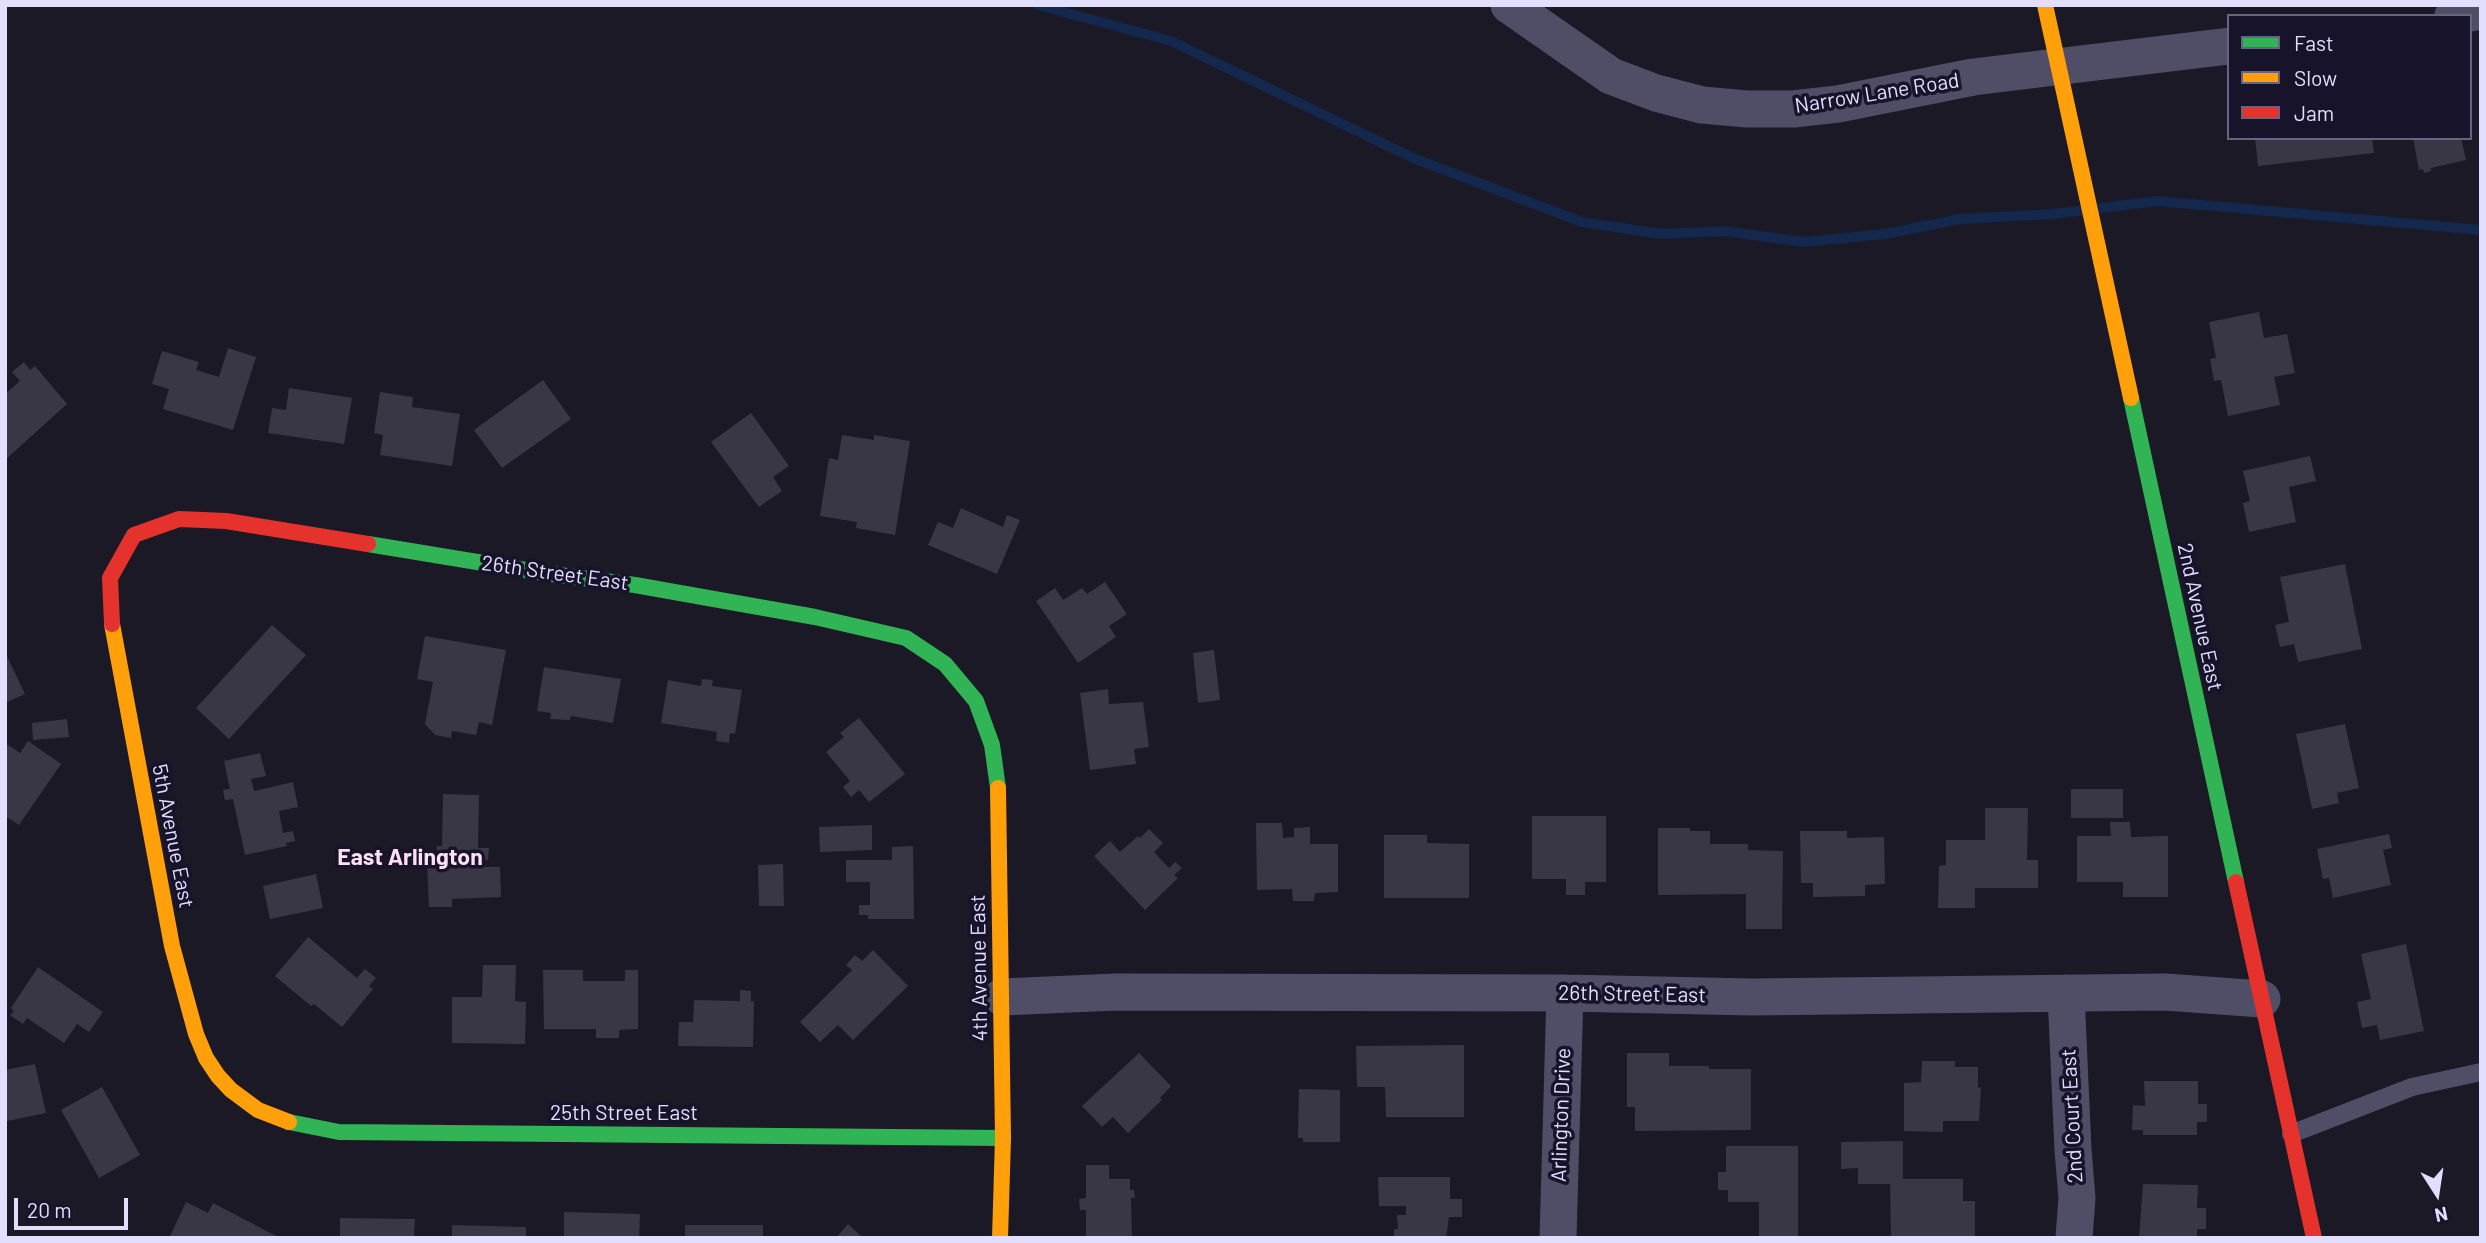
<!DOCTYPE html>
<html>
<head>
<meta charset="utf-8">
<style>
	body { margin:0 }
	#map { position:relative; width:2486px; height:1243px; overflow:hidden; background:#1a1925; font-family:Barlow,sans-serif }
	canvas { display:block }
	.frame { position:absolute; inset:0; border:7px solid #e1defe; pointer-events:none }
	.legend { position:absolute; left:2227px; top:14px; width:245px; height:126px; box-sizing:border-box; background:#17132b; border:2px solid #68647f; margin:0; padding:9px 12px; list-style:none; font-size:21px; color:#e1defe }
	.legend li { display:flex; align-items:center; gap:14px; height:35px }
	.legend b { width:35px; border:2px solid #68647f }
	.north { position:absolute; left:2402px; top:1159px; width:70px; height:70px; -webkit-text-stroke:5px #17132b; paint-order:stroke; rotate:168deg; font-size:19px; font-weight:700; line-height:28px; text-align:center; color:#e1defe }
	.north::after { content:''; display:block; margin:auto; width:24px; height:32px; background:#e1defe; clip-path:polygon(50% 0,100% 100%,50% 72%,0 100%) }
	.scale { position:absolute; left:14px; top:1198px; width:114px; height:32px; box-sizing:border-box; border:4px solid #e1defe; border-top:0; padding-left:9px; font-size:21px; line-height:24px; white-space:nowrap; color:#e1defe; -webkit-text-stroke:5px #17132b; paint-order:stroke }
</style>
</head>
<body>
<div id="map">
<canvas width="2486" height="1243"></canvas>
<div class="frame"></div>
<ul class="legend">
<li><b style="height:9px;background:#30b455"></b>Fast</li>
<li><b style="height:9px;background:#ff9f0a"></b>Slow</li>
<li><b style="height:9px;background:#e5322d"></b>Jam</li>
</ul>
<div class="north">N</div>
<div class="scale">20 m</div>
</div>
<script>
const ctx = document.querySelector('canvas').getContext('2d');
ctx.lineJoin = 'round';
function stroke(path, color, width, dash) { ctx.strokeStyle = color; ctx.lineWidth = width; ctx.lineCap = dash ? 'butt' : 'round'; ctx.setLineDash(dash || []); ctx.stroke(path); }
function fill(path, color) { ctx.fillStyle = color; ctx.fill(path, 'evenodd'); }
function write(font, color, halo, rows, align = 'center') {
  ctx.font = font + ' Barlow,sans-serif'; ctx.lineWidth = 7; ctx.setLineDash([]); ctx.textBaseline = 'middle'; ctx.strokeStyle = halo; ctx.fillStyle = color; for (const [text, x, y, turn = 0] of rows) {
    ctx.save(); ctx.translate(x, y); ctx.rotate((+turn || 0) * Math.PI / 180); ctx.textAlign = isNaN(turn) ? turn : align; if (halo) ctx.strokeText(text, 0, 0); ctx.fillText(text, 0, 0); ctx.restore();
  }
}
const stream = new Path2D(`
	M1038 5 1171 41 1413 158 1582 222 1661 234 1725 231 1803 242 1885 234 1960 219 2053 214 2157 201 2481 230`);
const building = new Path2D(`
	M2255 138H2372L2374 153 2258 166Z
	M2413 138H2461L2466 160 2431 168V171L2424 173 2423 169 2419 170Z
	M2259 312 2264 338 2287 334 2295 373 2274 377 2280 405 2228 416 2221 380 2214 381 2210 359 2216 358 2209 322Z
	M228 348 256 357 233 430 163 409 169 389 152 384 162 351 199 362 196 370 219 377Z
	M24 362 30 370 35 366 67 404 5 460V394L20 381 12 372Z
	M543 380 571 419 502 468 474 430Z
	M289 388 352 398 344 444 268 433 272 408 286 410Z
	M380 392 413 397 412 407 460 414 452 466 380 455 383 435 374 433Z
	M751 413 789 466 773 477 782 491 759 507 711 442Z
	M842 435 874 440V435L910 441 895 535 856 528 857 522 820 516 829 458 838 460Z
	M2310 456 2316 481 2289 487 2296 522 2249 532 2243 503 2250 501 2243 471Z
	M961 508 1003 527 1007 515 1020 520 997 574 928 545 938 522 953 528Z
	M2345 564 2362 649 2298 662 2294 644 2280 647 2275 625 2289 622 2280 577Z
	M1105 582 1127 614 1109 626 1116 637 1078 663 1036 601 1055 588 1063 600 1082 588 1087 594Z
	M272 625 306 655 229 739 196 708Z
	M425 636 506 650 492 725 479 722 476 735 452 731 451 738 435 735 425 724 433 682 417 679Z
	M1214 650 1220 700 1198 703 1193 653Z
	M5 652 25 694 5 703Z
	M544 667 621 679 613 723 571 716 570 720 550 719 551 713 537 711Z
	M702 679 713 680 712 686 742 690 735 734 730 733 729 743 716 741 717 732 661 723 668 680 701 686Z
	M1108 689 1109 704 1143 702 1149 747 1134 749 1136 764 1090 770 1080 693Z
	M859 718 905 774 869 802 859 790 851 797 843 787 850 781 826 752 844 737 840 733Z
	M67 719 69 737 33 740 32 723Z
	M2345 724 2359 788 2337 793 2339 803 2312 809 2296 734Z
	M28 741 61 764 19 825 5 816V743L20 753Z
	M260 753 266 776 251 779 254 791 293 782 298 807 279 811 283 833 293 831 295 841 286 843 287 846 245 855 233 799 225 800 223 790 230 789 224 761Z
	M2071 789H2123V818H2071Z
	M443 794 479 795 478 848H489L488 860 437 858V846H442Z
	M1985 808H2028L2027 860H2038V888H1975V908H1938L1939 866 1946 865V840H1985Z
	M1532 816H1606V882H1585V895H1566V879H1532Z
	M2110 822H2130L2131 837 2168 836V897H2123V882H2077V836H2111Z
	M1256 823H1282L1283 838 1294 837V828L1310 827V844H1338V892L1315 893 1314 901H1293L1292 889 1257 890Z
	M872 825V850L820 852 819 827Z
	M1658 828H1690V831H1710V844H1748V850L1783 851 1782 929H1746V894L1658 895Z
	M1149 829 1163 843 1154 852 1169 868 1175 862 1182 868 1174 875 1178 878 1145 910 1094 856 1110 841 1120 852 1138 836 1140 838Z
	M1800 831H1847V838L1884 837 1885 884 1865 885V896L1813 897V883H1801Z
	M2389 834 2392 848 2383 850 2391 885 2333 898 2329 878 2323 879 2317 849Z
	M1384 835H1427V843L1469 844V898H1384Z
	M913 846 914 919H868V915H859V905H870V882H846V860H892V847Z
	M427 863H482V867H500L501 897 452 899V907H429Z
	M783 864 784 906H759L758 865Z
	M316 874 323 908 270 919 263 886Z
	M308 937 357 978 365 969 376 978 369 986 373 989 342 1027 314 1004 311 1006 275 976Z
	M2406 944 2424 1031 2380 1040 2377 1025 2362 1028 2357 1002 2371 999 2361 954Z
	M873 950 908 986 853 1040 838 1025 820 1042 800 1022 852 970 846 965 855 955 862 961Z
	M483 965H516L515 1001 526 1002 525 1044 452 1043V997H482Z
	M38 967 103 1012 89 1032 77 1024 64 1043 27 1018 23 1024 10 1015 14 1011 11 1008Z
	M543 970H583V981H625V970H638V1029L619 1030V1038H596V1029H544Z
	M740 990 751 991V1002L754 1001 753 1047 678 1046 679 1022H693L694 1000 740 1001Z
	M1464 1045V1117H1386L1385 1087H1357L1356 1046Z
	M1139 1053 1171 1086 1160 1098 1162 1100 1128 1133 1113 1117 1102 1127 1082 1106Z
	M1627 1053H1669V1066H1709V1069H1751V1130L1635 1131V1107H1627Z
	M1922 1061H1955V1067H1978V1088L1981 1087 1979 1121H1943V1132L1904 1131V1083L1921 1082Z
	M35 1064 46 1113 7 1121 5 1070Z
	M2144 1081H2198V1104H2207V1122H2197V1135H2143V1130H2132L2133 1105 2145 1106Z
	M102 1087 140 1155 99 1178 61 1110Z
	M1299 1089 1340 1090V1142H1303V1138H1298Z
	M1903 1141V1179H1963V1201H1975V1238H1891L1890 1184H1858V1168L1841 1169V1142Z
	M1726 1146H1798V1238H1759V1202H1728V1190H1718V1172H1726Z
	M1086 1165H1109V1179H1130V1190H1134L1135 1198H1131L1132 1238H1086V1210H1080L1079 1199 1086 1198Z
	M1378 1177H1450V1199H1462V1217H1449L1446 1238H1394V1229H1398L1397 1215H1406V1206H1379Z
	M2143 1184 2198 1185 2197 1208H2206V1229H2197V1238H2139Z
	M186 1202 208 1213 213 1203 280 1238H169Z
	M564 1212 640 1214 639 1238H564Z
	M340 1218 415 1219 414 1238H340Z
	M848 1224 863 1238H836Z
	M452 1225 526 1227V1238H452Z
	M685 1225H763V1238H685Z`);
const lane = new Path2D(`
	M2291 1134 2412 1087 2481 1072`);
const street = new Path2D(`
	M1509 5 1611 76 1656 93 1702 105 1747 109H1793L1838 104 1973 77 2229 46
	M2453 16 2481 11
	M2066 993 2073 1150 2077 1198 2074 1238
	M1002 997 1116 992 1565 993 1752 997 2165 992 2262 999
	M1558 1238 1565 993`);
const fast = new Path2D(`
	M2131 398 2236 882
	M368 544 544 573 635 585 815 617 906 638 945 664 976 701 992 745 998 788
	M289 1122 339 1132 1003 1138`);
const slow = new Path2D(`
	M2045 5 2131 398
	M112 624 172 946 196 1034 206 1058 218 1076 231 1090 258 1110 289 1122
	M998 788 1003 1138 1000 1238`);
const jam = new Path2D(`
	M112 624 110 578 134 535 179 519 226 521 368 544
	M2236 882 2314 1238`);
const streetNames = [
	["Narrow Lane Road",1877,93,-9],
	["26th Street East",555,573,8],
	["2nd Avenue East",2200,617,78],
	["5th Avenue East",173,836,79],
	["4th Avenue East",979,968,-91],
	["26th Street East",1632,994,1],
	["25th Street East",624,1113],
	["Arlington Drive",1561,1115,-88],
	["2nd Court East",2072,1116,-93]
];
const neighbourhoodNames = [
	["East Arlington",410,857]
];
stroke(stream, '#13284c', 10);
fill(building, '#393746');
stroke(lane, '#4f4e66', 18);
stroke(street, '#4f4e66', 37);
stroke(fast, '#30b455', 16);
stroke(slow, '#ff9f0a', 16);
stroke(jam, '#e5322d', 16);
write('21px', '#e1defe', '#17132b', streetNames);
write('bold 23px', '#fee0f3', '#17132b', neighbourhoodNames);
</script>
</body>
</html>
